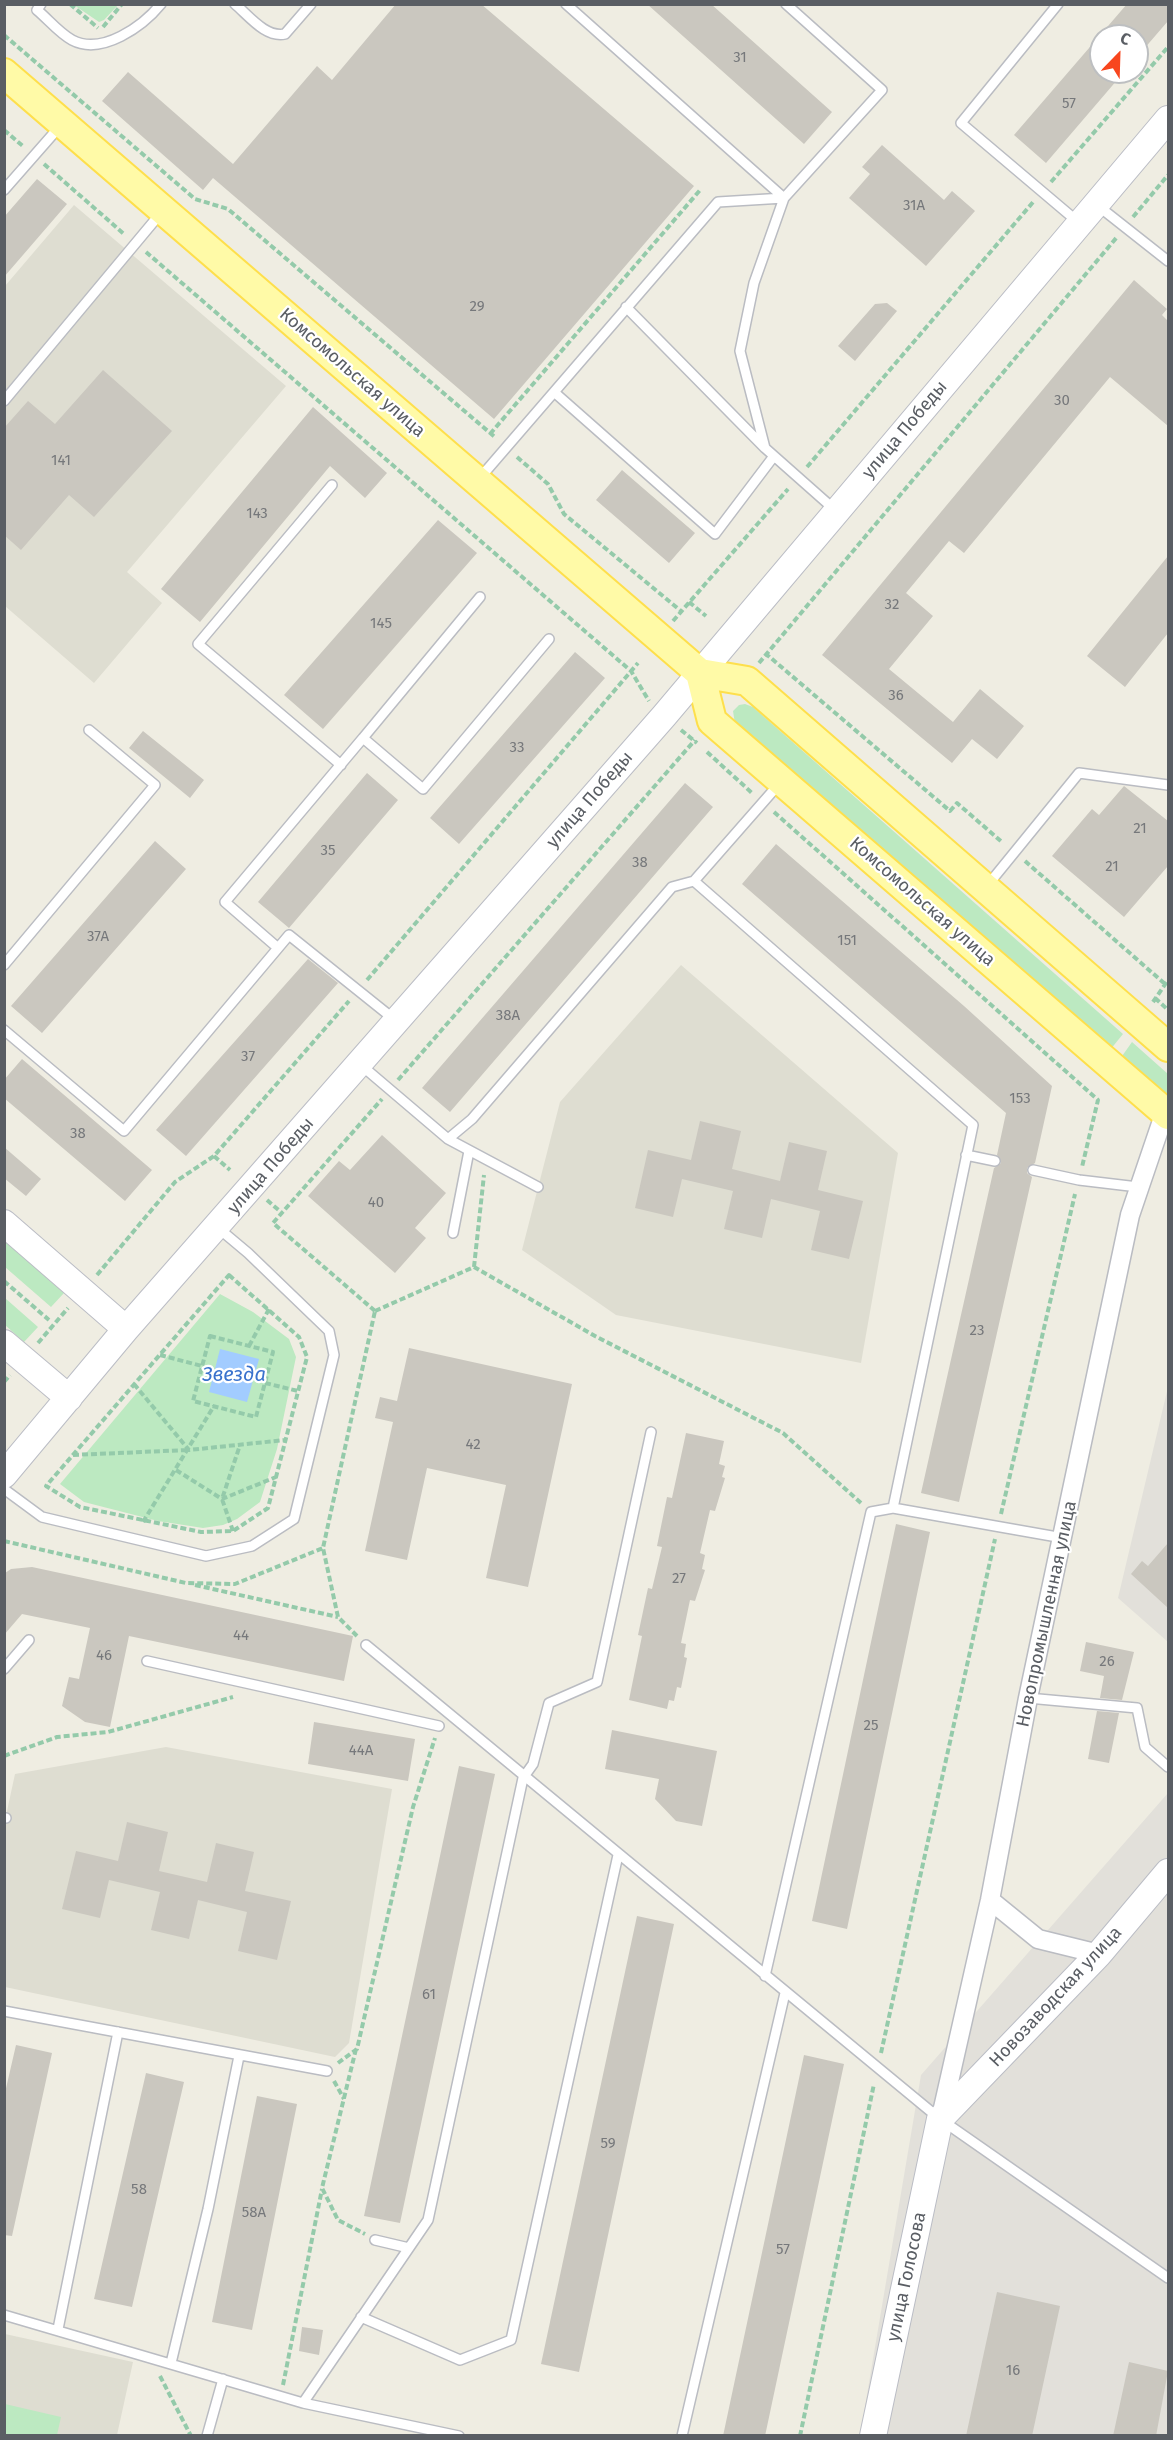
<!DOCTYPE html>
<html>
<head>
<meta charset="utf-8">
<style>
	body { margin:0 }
	#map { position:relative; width:1173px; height:2440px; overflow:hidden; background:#efede2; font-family:"Fira Sans",sans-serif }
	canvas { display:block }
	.frame { position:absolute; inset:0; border:6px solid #5a5e64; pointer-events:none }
	.north { position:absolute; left:1089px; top:24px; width:60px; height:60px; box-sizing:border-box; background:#fff; border:2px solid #bdbfc1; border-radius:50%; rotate:23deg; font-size:16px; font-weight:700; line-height:24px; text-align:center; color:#5a5e64 }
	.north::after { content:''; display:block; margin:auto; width:21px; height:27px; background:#f8461e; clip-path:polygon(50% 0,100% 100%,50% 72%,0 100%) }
</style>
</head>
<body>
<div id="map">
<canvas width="1173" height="2440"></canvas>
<div class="frame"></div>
<div class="north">С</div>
</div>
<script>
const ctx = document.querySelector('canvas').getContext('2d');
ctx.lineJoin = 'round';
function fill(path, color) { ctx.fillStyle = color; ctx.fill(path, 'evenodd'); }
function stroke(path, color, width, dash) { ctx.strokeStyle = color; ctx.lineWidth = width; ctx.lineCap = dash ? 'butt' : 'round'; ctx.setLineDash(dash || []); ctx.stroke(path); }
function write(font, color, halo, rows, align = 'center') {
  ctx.font = font + ' "Fira Sans",sans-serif'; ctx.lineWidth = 4.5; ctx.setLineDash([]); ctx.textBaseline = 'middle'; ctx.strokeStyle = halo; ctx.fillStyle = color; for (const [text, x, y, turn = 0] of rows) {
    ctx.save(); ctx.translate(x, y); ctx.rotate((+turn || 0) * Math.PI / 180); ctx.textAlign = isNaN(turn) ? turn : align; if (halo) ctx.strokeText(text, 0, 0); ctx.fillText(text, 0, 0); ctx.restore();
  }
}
const industrial = new Path2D(`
	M1168 1387V1642L1118 1598Z
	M1168 1793V2435L860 2436 921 2075Z`);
const education = new Path2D(`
	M74 205 286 386 127 572 162 603 94 683 5 606V286Z
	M681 965 898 1153 861 1363 616 1315 522 1250 560 1102Z
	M166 1747 392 1789 349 2043 335 2057 5 1987 4 1825 15 1774Z
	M5 2334 133 2362 117 2435 5 2436Z`);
const green = new Path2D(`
	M74 5H118L104 20 99 22Z
	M745 704 753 707 1123 1034 1110 1050 735 724 733 711 739 705Z
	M1132 1042 1168 1074V1100L1120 1059Z
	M5 1241 64 1293 51 1307 5 1267Z
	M220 1294 253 1312 289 1339 296 1357 277 1449 260 1502 237 1519 223 1525 203 1528 158 1521 84 1502 60 1484Z
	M5 1298 38 1327 24 1342 5 1325Z
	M5 2404 61 2417 57 2435H5Z`);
const water = new Path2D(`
	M220 1349 259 1359 247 1402 209 1392Z`);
const building = new Path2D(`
	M396 4H481L694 186 494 419 213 178 203 190 102 101 128 72 233 164 317 66 332 80Z
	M647 4H711L832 112 804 144Z
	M1127 4H1168V21L1137 57V36H1101V72H1124L1046 163 1014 135Z
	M882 145 944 200 952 191 975 211 926 266 849 198 870 174 862 167Z
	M37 179 67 204 4 277V217Z
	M1134 280 1167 309 1162 315 1168 321V426L1110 377 964 553 949 541 906 593 933 616 889 669 953 722 980 689 1024 726 997 759 972 739 952 763 822 655Z
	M887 303 897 311 855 361 838 346 875 304Z
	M103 370 172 431 94 517 69 495 21 550 4 535V428L28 401 55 424Z
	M313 407 387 473 365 498 330 466 200 622 161 589Z
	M622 470 695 533 669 563 596 500Z
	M438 520 477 553 323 729 284 695Z
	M1168 556V633L1125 687 1087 656Z
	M575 652 605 678 459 844 430 818Z
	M143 731 204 780 190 798 129 748Z
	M367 773 398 800 289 928 258 902Z
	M685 783 713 807 450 1112 422 1088Z
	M1124 786 1168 821V866L1124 917 1052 856 1092 809 1099 815Z
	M155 841 186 869 42 1033 11 1006Z
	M776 844 964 1006 1052 1086 1035 1163 1027 1168V1173L1032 1177 959 1502 921 1493 994 1168 1001 1163 997 1155 1006 1113 742 884Z
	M308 959 338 983 186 1156 156 1130Z
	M22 1059 152 1170 125 1201 4 1098V1080Z
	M700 1121 741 1131 732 1169 780 1181 789 1142 827 1151 818 1190 863 1201 849 1259 811 1250 820 1211 771 1199 762 1238 724 1229 733 1191 682 1179 673 1217 635 1208 648 1150 691 1160Z
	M382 1135 446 1193 415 1228 426 1238 395 1273 308 1196 339 1161 350 1170Z
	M4 1147 41 1179 26 1196 4 1178Z
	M409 1348 572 1384 528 1587 486 1578 506 1485 427 1468 407 1560 365 1551 393 1422 375 1418 380 1397 397 1401Z
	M686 1433 724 1441 719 1464 725 1466 722 1477 725 1478 715 1511 710 1510 700 1553 705 1555 702 1569 705 1570 695 1601 690 1600 681 1643 686 1644 684 1657 687 1658 681 1688 677 1687 674 1701 669 1700 667 1709 629 1700 642 1636 638 1635 648 1588 652 1589 662 1547 657 1546 667 1497 672 1498Z
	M896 1524 930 1532 847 1929 812 1921Z
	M1168 1543V1608L1131 1574 1142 1561 1148 1566Z
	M32 1567 353 1636 344 1681 129 1636 110 1727 85 1722 62 1706 69 1677 79 1679 90 1628 22 1614 4 1635 5 1573 11 1569Z
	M1086 1642 1134 1652 1122 1700 1100 1698 1104 1676 1080 1671Z
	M1097 1711 1119 1713 1109 1763 1088 1759Z
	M314 1722 415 1739 408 1781 308 1764Z
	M612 1730 717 1751 702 1826 676 1821 655 1799 659 1779 605 1769Z
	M459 1766 495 1774 400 2223 364 2216Z
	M127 1822 168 1832 159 1871 207 1882 216 1843 254 1852 245 1891 291 1901 277 1960 238 1951 247 1912 198 1900 189 1939 151 1930 160 1892 109 1880 100 1918 62 1909 76 1851 118 1861Z
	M637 1916 674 1924 579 2372 541 2364Z
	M16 2045 52 2053 12 2236 4 2235V2097Z
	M804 2055 844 2064 765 2436H723Z
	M146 2073 184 2082 132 2307 94 2299Z
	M257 2096 297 2104 252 2330 212 2322Z
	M997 2292 1060 2306 1032 2436H966Z
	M302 2327 323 2330 319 2355 299 2351Z
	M1129 2362 1168 2371 1156 2436H1113Z`);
const path = new Path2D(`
	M70 4 98 28
	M103 27 122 4
	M4 35 195 199 228 209 496 438
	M4 130 24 147
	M44 164 124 234
	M1051 182 1168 47
	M1133 217 1168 175
	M146 252 631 671 649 701
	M490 434 701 189
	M517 457 548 484 564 514 681 611
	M807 467 1034 201
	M689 602 706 616
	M673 621 788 489
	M765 653 950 811 957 803 1003 843
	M759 663 1117 237
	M681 730 697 743
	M707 752 752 793
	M774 812 1098 1100 1082 1167
	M1025 861 1165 984
	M367 980 638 663
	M1155 998 1167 1009
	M1153 1002 1168 980
	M398 1080 695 740
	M214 1156 230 1170
	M267 1200 282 1213
	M474 1267 484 1175
	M97 1275 175 1182 214 1156 349 1001
	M229 1275 299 1337 307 1357 268 1508 233 1531 201 1532 80 1507 46 1486Z
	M4 1281 49 1320
	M375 1311 273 1223 382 1099
	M375 1311 474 1267 595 1336 783 1433 862 1504
	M210 1336 273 1352 256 1417 193 1401Z
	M38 1343 68 1308
	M249 1346 269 1309
	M160 1355 202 1366
	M4 1382 10 1375
	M265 1383 298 1391
	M134 1384 189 1450 285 1440
	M73 1455 188 1450
	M176 1470 222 1499 276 1477
	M1001 1514 1075 1194
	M143 1522 214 1406
	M233 1531 222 1499 240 1445
	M4 1541 186 1583 235 1584 323 1548
	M195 1585 338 1617
	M357 1636 338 1617 323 1548 375 1311
	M4 1756 57 1737 108 1732 233 1697
	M356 2049 322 2188 338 2220 365 2234
	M881 2053 995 1539
	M338 2063 357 2049 413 1807 435 1738
	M334 2081 344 2099
	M160 2376 191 2436
	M283 2385 322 2189
	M800 2436 874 2084`);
const service = new Path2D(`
	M41 4 37 10C48 19 59 33 72 40 102 56 143 26 161 4
	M235 4C250 17 266 38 285 34L311 4
	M566 4 784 198 754 283 740 351 765 448
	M1058 4 961 123 1078 222
	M4 190 61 125
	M1097 205 1168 261
	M626 307 765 448 835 510
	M554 392 715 534 774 456
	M4 401 160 214
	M479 479 718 202 784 198 882 90 786 4
	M332 485 198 644 341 765
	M363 738 480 597
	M694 881 973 1125 893 1508 871 1512 765 1976
	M987 886 1079 773 1168 785
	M278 948 225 902 363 738 423 789 549 639
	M4 965 155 785 89 730
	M4 1030 124 1131 289 935 395 1020
	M361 1065 448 1139 538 1187
	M448 1139 472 1119 672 887 694 881 779 784
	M966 1155 995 1161
	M1033 1170 1079 1180 1138 1187
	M453 1233 469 1151
	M4 1489 42 1517 206 1556 252 1546 294 1519 334 1355 329 1331 248 1253 217 1227
	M893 1508 1063 1538
	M366 1645 940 2119 1168 2278
	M147 1661 439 1726
	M4 1669 29 1640
	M1028 1698 1137 1708 1145 1747 1168 1767
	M4 1818H6
	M4 2011 327 2071
	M375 2240 409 2248
	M4 2315 303 2403 459 2436
	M361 2317 460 2360 511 2340 618 1855
	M58 2329 118 2032
	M171 2363 208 2209 239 2056
	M303 2403 428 2220 523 1778 533 1764 549 1703 597 1682 651 1432
	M207 2436 223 2379
	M682 2436 785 1993`);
const minor = new Path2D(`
	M990 1900 1038 1939 1099 1954
	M941 2117 990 1900 1028 1698 1130 1215 1165 1112`);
const secondary = new Path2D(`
	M4 1223 126 1329
	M4 1343 69 1398
	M4 1475 126 1329 664 716 1168 119
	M873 2436 940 2119 1099 1954 1168 1872`);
const primary = new Path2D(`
	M4 73 700 673 747 681 1168 1047
	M700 673 712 721 1168 1115`);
const numberNames = [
	["31",740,58],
	["57",1069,104],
	["31А",914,206],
	["29",477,307],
	["30",1062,401],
	["141",61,461],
	["143",257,514],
	["32",892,605],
	["145",381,624],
	["36",896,696],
	["33",517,748],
	["21",1140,829],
	["35",328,851],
	["38",640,863],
	["21",1112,867],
	["37А",98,937],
	["151",847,941],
	["38А",508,1016],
	["37",248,1057],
	["153",1020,1099],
	["38",78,1134],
	["40",376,1203],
	["23",977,1331],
	["42",473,1445],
	["27",679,1579],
	["44",241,1636],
	["46",104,1656],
	["26",1107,1662],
	["25",871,1726],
	["44А",361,1751],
	["61",429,1995],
	["59",608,2144],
	["58",139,2190],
	["58А",254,2213],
	["57",783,2250],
	["16",1013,2371]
];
const streetNames = [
	["Комсомольская улица",352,373,41],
	["улица Победы",905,430,-50],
	["улица Победы",590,800,-49],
	["Комсомольская улица",922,902,41],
	["улица Победы",271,1166,-49],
	["Новопромышленная улица",1047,1614,-78],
	["Новозаводская улица",1056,1997,-47],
	["улица Голосова",907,2277,-78]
];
const waterNames = [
	["Звезда",234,1375]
];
fill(industrial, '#e2e0da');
fill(education, '#deddd1');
fill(green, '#bce9c1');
fill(water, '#a2ccff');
fill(building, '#cac7bf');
stroke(service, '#babcc2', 12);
stroke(minor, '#babcc2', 21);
stroke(secondary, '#bbbdc5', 28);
stroke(primary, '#fedf4c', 32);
stroke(path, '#94caaa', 4, [6, 3]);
stroke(service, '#fff', 9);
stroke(minor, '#fff', 18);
stroke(secondary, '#fff', 26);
stroke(primary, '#fffaa7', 28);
write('15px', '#76787b', null, numberNames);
write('18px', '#5a5e64', '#fff', streetNames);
write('italic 20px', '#3a72cd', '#fff', waterNames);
</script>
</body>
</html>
